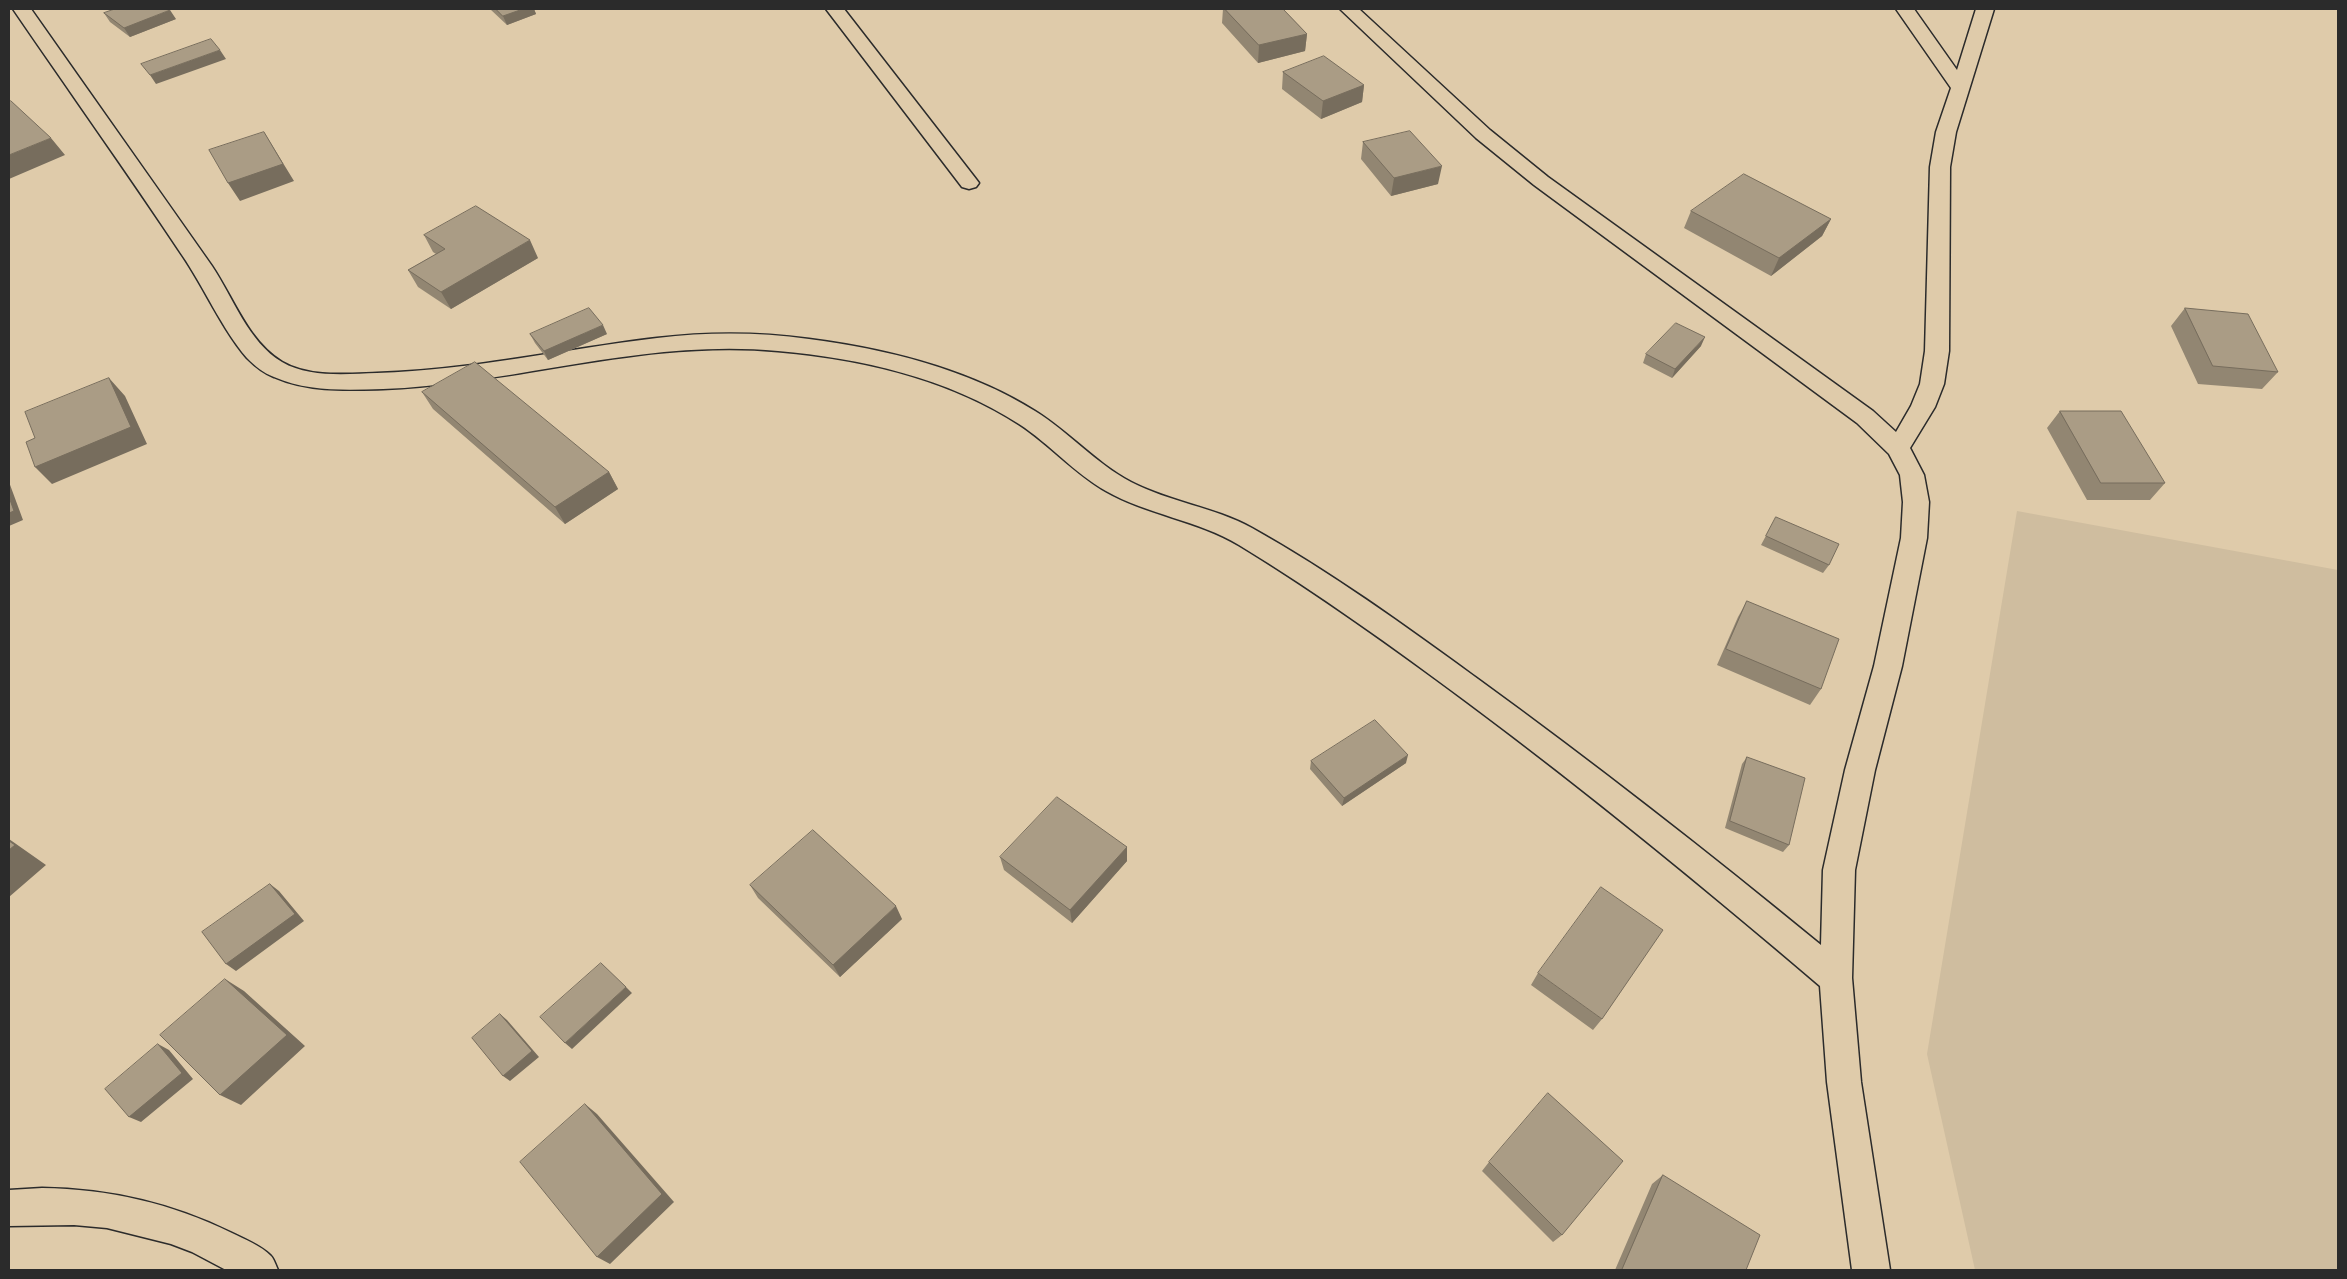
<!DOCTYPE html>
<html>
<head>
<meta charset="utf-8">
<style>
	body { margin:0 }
	#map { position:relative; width:2347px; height:1279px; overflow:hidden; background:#dfcbaa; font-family:"Comic Neue",sans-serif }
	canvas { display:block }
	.frame { position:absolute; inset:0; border:10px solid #2b2b2b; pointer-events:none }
</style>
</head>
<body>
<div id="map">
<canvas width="2347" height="1279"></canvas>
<div class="frame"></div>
</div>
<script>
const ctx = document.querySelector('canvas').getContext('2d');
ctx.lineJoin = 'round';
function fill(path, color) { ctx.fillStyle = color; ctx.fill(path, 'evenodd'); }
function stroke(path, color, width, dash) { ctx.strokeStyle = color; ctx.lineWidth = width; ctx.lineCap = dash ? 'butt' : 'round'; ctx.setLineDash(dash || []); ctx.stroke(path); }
const built = new Path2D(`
	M2017 511 2338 570V1270H1975L1927 1054Z`);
const street = new Path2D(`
	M13 9H31C91 95 152 180 212 266 233 297 248 342 282 362 309 378 347 374 377 373 472 370 564 349 657 338 708 332 758 332 809 339 886 349 968 369 1035 411 1069 432 1095 463 1131 482 1169 502 1214 507 1252 528 1331 572 1405 626 1478 679 1595 764 1709 853 1821 945L1823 870 1845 770 1874 666 1901 538 1903 502 1900 475 1889 454 1857 423 1534 185 1476 138 1340 9H1359L1490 130 1548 177 1873 411 1896 432 1911 406 1920 384 1925 351 1930 167 1936 132 1951 88 1896 9H1914L1957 70 1976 9H1994L1956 132 1950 167 1949 351 1944 384 1935 407 1910 448 1924 475 1929 502 1927 538 1902 666 1875 770 1855 870 1852 978 1861 1082 1890 1270H1852L1827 1082 1820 986C1705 888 1588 792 1467 702 1393 647 1318 593 1239 545 1198 520 1148 515 1106 491 1074 473 1050 444 1019 424 948 378 860 358 778 351 645 338 515 384 383 389 346 390 308 392 274 377 263 373 255 366 247 358 222 329 204 287 182 255 127 172 69 91 13 9Z
	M826 9H844L976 179 979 183 976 187 969 189 962 187Z
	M42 1188C109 1189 171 1203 232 1233 244 1239 262 1246 271 1256 274 1259 276 1266 278 1270H226L192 1252 171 1244 107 1228 74 1225 9 1226V1190Z`);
const wall = new Path2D(`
	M490 9H534L536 14 507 25Z
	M1223 9H1283L1307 34 1305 51 1258 63 1222 23Z
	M104 13 176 19 130 37 110 22Z
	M1283 72 1364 85 1362 102 1321 119 1282 89Z
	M1363 142 1438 184 1391 196 1361 159Z
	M1691 211 1831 219 1822 236 1771 276 1684 228Z
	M424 235 538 258 451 309 418 287 408 270 436 254 433 252Z
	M2185 308 2278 372 2262 389 2198 384 2171 326Z
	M530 334H607L548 360 535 343Z
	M1701 346 1672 378 1643 363 1646 354Z
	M422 392 609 472 618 489 565 524 433 409Z
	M2060 411 2165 483 2150 500H2087L2047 428Z
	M1776 517 1829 565 1823 573 1761 545Z
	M1747 601 1821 689 1810 705 1717 665 1738 617Z
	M1747 757 1789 845 1783 852 1725 828 1742 764Z
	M1311 761 1406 763 1342 806 1310 769Z
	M1127 847V861L1072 923 1004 870 1000 857Z
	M750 885 902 919 840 977 758 898Z
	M1538 973 1602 1019 1593 1030 1531 985Z
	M1489 1162 1562 1235 1553 1242 1482 1171Z
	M1663 1175 1746 1270H1615L1652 1184Z`);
const shadedWall = new Path2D(`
	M523 9H534L536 14 507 25 503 16Z
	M170 10 176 19 130 37 124 28Z
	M1307 34 1305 51 1258 63 1259 45Z
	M220 50 226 59 156 84 150 75Z
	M1364 85 1362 102 1321 119 1323 101Z
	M264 132 294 181 240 201 228 183Z
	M51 138 65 155 9 179V155Z
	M1442 166 1438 184 1391 196 1394 178Z
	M1831 219 1822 236 1771 276 1779 258Z
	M530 240 538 258 451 309 441 292Z
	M603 325 607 334 548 360 544 351Z
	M1705 337 1701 346 1672 378 1675 369Z
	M109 378 125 396 147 444 52 484 35 467Z
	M609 472 618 489 565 524 555 507Z
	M9 482 23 520 9 526Z
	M1408 755 1406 763 1342 806 1344 798Z
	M9 839 46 865 9 897Z
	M1127 847V861L1072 923 1070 910Z
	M270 884 279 891 304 921 236 971 226 964Z
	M896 906 902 919 840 977 833 965Z
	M225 979 244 991 305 1046 241 1105 220 1095Z
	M626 987 632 993 572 1049 565 1043Z
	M500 1014 507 1020 539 1057 510 1081 503 1076Z
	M158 1044 169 1050 193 1079 141 1122 129 1117Z
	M585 1104 597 1114 674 1202 610 1264 597 1257Z`);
const building = new Path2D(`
	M115 9H168L170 10 124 28 104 13Z
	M496 9H523L503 16Z
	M1225 9H1283L1307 34 1259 45Z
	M211 39 220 50 150 75 141 64Z
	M1324 56 1364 85 1323 101 1283 72Z
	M11 101 51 138 9 155V102Z
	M1410 131 1442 166 1394 178 1363 142Z
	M264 132 283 164 228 183 209 150Z
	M1744 174 1831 219 1779 258 1691 211Z
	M476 206 530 240 441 292 408 270 445 249 424 235Z
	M589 308 603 325 544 351 530 334Z
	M2185 308 2248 314 2278 372 2213 366Z
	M1676 323 1705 337 1675 369 1646 354Z
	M475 362 609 472 555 507 422 392Z
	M109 378 131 427 35 467 26 442 35 438 25 412Z
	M2060 411H2121L2165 483H2101Z
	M9 497 14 511 9 513Z
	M1776 517 1839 544 1829 565 1766 536Z
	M1747 601 1839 639 1821 689 1726 649Z
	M1375 720 1408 755 1344 798 1311 761Z
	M1747 757 1805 778 1789 845 1730 821Z
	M1057 797 1127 847 1070 910 1000 857Z
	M813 830 896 906 833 965 750 885Z
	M9 841 15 845 9 850Z
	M270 884 295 914 226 964 202 932Z
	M1601 887 1663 930 1602 1019 1538 973Z
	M601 963 626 987 565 1043 540 1017Z
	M225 979 287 1035 220 1095 160 1035Z
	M500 1014 532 1051 503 1076 472 1038Z
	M158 1044 182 1073 129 1117 105 1089Z
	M1548 1093 1623 1161 1562 1235 1489 1162Z
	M585 1104 662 1194 597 1257 520 1162Z
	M1663 1175 1760 1235 1746 1270H1622Z`);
fill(built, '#cfbd9f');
stroke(street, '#2b2b2b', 3);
fill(street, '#dfcbaa');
fill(wall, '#928672');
fill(shadedWall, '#776d5d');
fill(building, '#aa9c85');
stroke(building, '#776d5d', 1);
</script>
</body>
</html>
